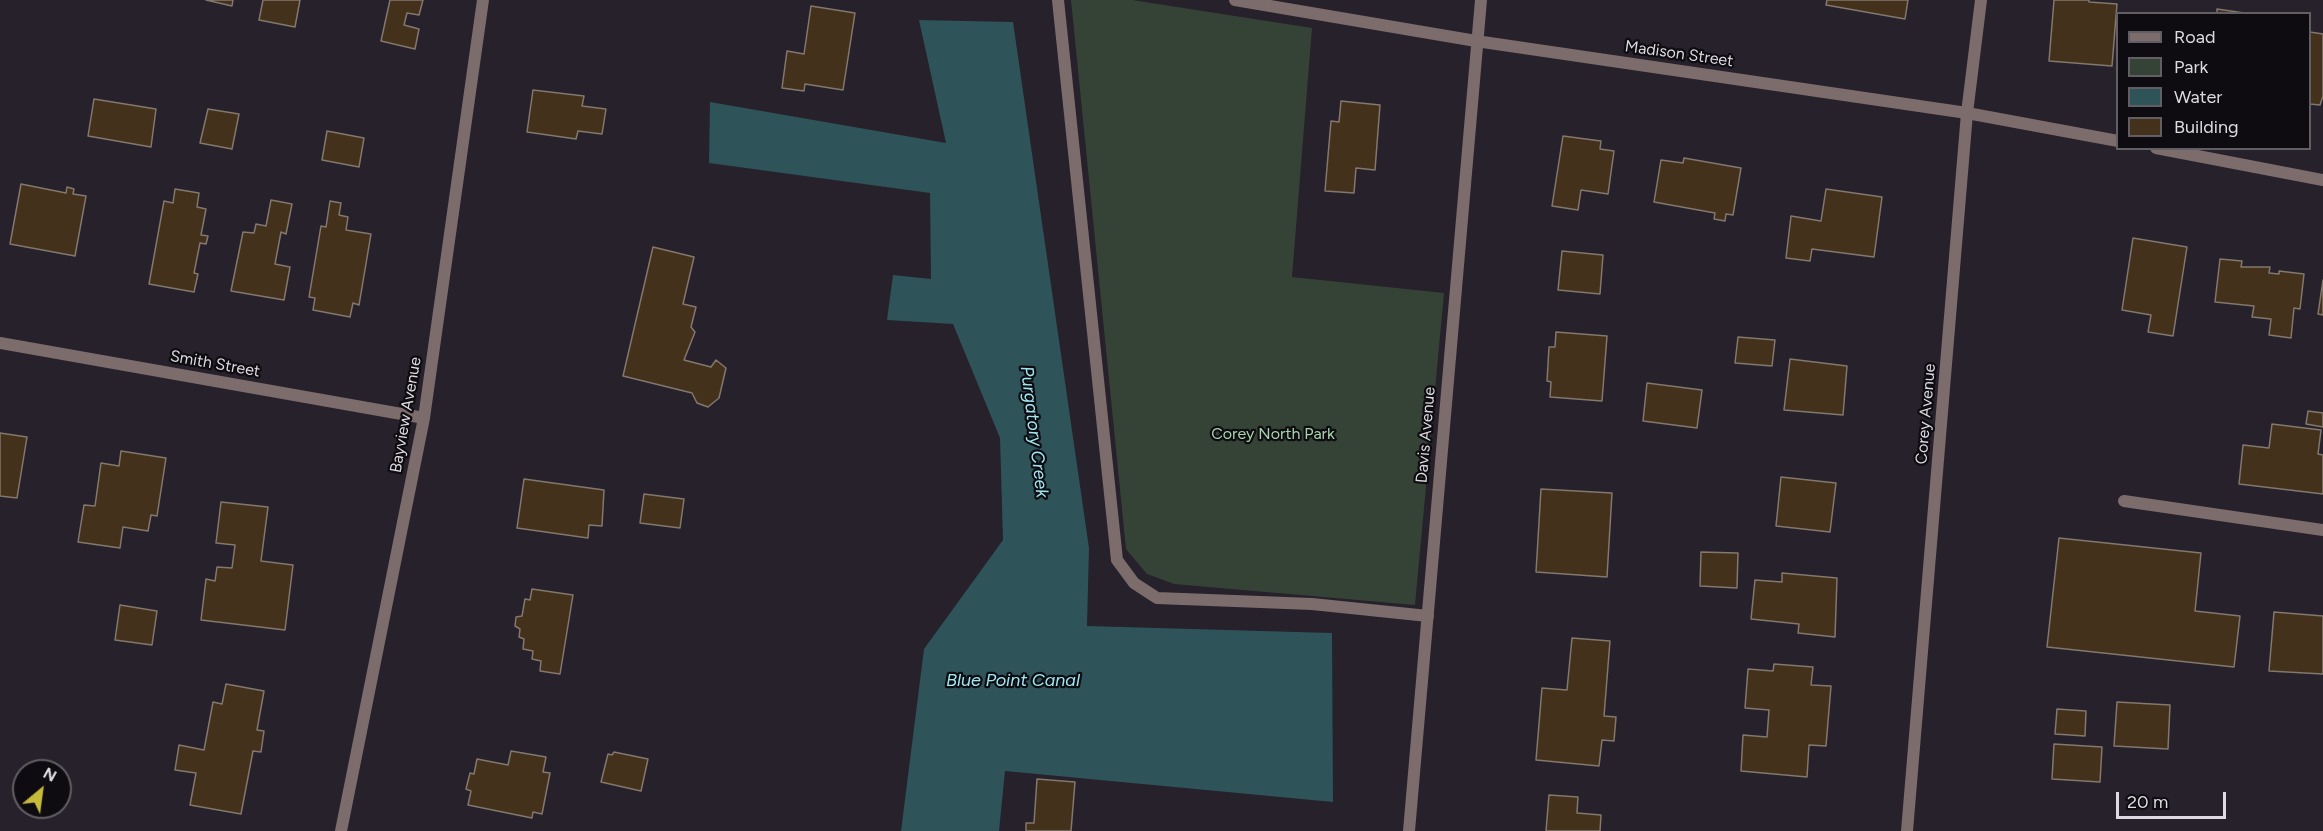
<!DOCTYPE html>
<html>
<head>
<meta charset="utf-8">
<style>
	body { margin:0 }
	#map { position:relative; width:2323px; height:831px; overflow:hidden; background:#26212b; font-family:Figtree,sans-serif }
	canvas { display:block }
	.legend { position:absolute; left:2116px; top:12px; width:195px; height:138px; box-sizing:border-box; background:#0e0c10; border:2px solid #615e64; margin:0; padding:8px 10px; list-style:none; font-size:18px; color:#dddae1 }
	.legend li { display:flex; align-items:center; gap:12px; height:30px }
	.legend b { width:30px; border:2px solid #615e64 }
	.north { position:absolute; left:12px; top:759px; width:60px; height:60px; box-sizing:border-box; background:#0e0c10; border:2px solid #615e64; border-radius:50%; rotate:29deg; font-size:16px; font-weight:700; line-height:24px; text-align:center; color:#dddae1 }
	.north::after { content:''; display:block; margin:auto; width:21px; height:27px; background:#c7bb3b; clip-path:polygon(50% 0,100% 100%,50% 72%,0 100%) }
	.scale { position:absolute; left:2116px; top:792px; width:110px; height:27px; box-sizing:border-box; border:3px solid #dddae1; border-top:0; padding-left:8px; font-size:18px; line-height:21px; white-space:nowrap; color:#dddae1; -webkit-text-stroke:4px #0e0c10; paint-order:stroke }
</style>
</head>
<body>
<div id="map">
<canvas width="2323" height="831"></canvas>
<ul class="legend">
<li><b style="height:8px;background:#7c6c6c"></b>Road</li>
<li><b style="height:16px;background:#354337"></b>Park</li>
<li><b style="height:16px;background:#2e5359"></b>Water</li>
<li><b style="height:16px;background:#44311c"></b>Building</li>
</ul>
<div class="north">N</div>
<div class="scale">20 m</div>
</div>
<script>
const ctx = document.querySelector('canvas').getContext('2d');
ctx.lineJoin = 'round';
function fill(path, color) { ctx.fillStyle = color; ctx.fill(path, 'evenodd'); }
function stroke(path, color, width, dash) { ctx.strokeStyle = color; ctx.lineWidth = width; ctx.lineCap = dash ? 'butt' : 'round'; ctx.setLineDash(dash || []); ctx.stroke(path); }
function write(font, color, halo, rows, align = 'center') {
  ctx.font = font + ' Figtree,sans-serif'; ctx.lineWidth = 4.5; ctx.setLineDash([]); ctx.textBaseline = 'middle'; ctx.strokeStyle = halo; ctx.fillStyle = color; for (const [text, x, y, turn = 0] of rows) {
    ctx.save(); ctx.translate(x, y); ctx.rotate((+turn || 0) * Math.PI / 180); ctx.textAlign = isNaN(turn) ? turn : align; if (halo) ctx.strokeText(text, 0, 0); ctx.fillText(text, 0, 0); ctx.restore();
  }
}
const green = new Path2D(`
	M1071 0H1132L1312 28 1292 277 1444 293 1415 605 1174 584 1147 574 1126 549Z`);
const water = new Path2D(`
	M919 20 1013 22 1089 548 1087 626 1332 633 1333 802 1005 771 999 831H901L924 649 1003 540 1000 438 953 324 887 320 893 275 931 279 930 193 709 163 710 102 946 143Z`);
const building = new Path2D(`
	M206 0H233L232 6Z
	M263 0H300L295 27 259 20Z
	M390 0H423L419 15 407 13 404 25 419 29 415 49 381 41Z
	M1827 0H1908L1905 19 1826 5Z
	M2054 0H2089V2L2117 4 2112 66 2049 61Z
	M811 6 855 13 843 90 805 84 804 91 782 88 787 51 804 54Z
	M2217 9 2251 14H2217Z
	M2310 32 2323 34V96L2320 105 2310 104Z
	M533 90 584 96 582 106 606 109 602 134 578 131 576 139 527 132Z
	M94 99 156 109 151 147 88 136Z
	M1341 101 1380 105 1375 170 1356 168 1354 193 1325 191 1331 121 1339 122Z
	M208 109 239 114 232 149 200 143Z
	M327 131 364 138 359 167 322 160Z
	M1563 136 1601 141 1600 149 1614 151 1608 194 1581 190 1578 210 1552 206Z
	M1684 158 1741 168 1733 215 1726 214 1725 221 1714 219 1715 213 1654 202 1661 160 1683 163Z
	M21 184 66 193 67 187 74 189 73 194 86 196 75 256 10 244Z
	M175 189 199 193 197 207 206 209 201 235 208 236 206 244 200 243 194 273 198 274 194 292 149 284 164 201 173 203Z
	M1826 189 1882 197 1874 257 1812 249 1810 261 1786 258 1791 216 1821 221Z
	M271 200 292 204 286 234 281 232 275 264 290 267 284 300 231 291 243 232 254 233 256 224 266 226Z
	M330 201 341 203 339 215 348 217 346 230 371 234 359 305 353 303 350 317 313 310 315 298 309 297 321 226 326 227Z
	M2133 238 2187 247 2173 336 2148 332 2151 315 2122 310Z
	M653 247 694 257 683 304 696 307 691 327 695 332 684 360 711 367 716 360 726 368 719 398 708 407 697 403 692 393 623 376Z
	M1562 251 1603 255 1600 294 1558 290Z
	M2220 259 2242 261 2241 267H2270L2269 273 2279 274V271L2304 274 2300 309 2294 308 2291 338 2269 335 2271 319 2252 317 2254 306 2215 302Z
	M2323 280V315L2318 314Z
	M1556 332 1607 336 1602 401 1550 397 1551 382 1547 381 1549 347H1555Z
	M1738 337 1775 340 1772 366 1735 363Z
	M1790 359 1847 366 1843 415 1784 410Z
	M1647 383 1702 390 1697 428 1643 421Z
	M2308 411 2323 413V427L2306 424Z
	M2272 424 2321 430 2318 454 2323 455V494L2239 484 2243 445 2269 448Z
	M0 433 27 437 17 498 0 496Z
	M121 451 166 458 157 516 151 515 148 531 123 527 120 548 78 542 84 505 95 506 101 463 119 466Z
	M1781 477 1836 483 1830 532 1776 526Z
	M524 479 604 490 602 526 589 525 588 538 517 528Z
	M1541 489 1612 493 1607 577 1536 572Z
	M644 494 684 499 680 528 640 523Z
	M221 502 268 507 261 561 293 565 285 630 201 620 206 579 215 581 217 567 232 568 235 545 216 543Z
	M2059 538 2201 553 2195 611 2240 616 2234 667 2047 647Z
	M1701 552 1738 553 1737 588 1700 586Z
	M1782 573 1837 578 1835 637 1798 633 1799 624 1751 619 1755 580 1782 582Z
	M532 589 573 595 560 674 540 671 541 661 532 659 533 651 523 649 524 639 519 637 520 629 515 626 516 617 522 616 525 599 530 600Z
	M120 605 157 611 152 645 115 640Z
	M2274 612 2323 616V674L2269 671Z
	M1572 638 1610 641 1604 716 1616 717 1614 741 1602 740 1599 766 1536 760 1542 688 1567 690Z
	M1774 664 1813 667 1811 685 1831 686 1826 746 1809 745 1807 777 1741 771 1743 735 1767 737 1769 710 1745 708 1748 669 1773 671Z
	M226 684 264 691 257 730 264 731 261 752 253 751 241 814 190 805 196 773 175 770 179 745 204 750 213 702 222 704Z
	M2117 702 2170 705 2168 749 2114 746Z
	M2057 709 2086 711 2085 736 2055 734Z
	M2054 744 2102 747 2100 782 2052 779Z
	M511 751 546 757 543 772 550 773 542 814 533 812 532 818 468 805 471 791 466 789 470 773 474 774 477 759 508 765Z
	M614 752 648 759 641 791 601 782 608 754 612 755Z
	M1037 779 1075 782 1071 831H1026V823H1034Z
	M1549 795 1578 797 1577 813 1601 815 1600 831H1546Z`);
const service = new Path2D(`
	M1058 0 1117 560 1134 583 1157 598 1312 604 1428 616
	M2124 501 2323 530`);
const minor = new Path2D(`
	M1235 0 1476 41 1967 113 2118 141
	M2156 148 2323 180
	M0 343 424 418
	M341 831 424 418 483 0
	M1409 831 1481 0
	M1907 831 1967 113 1981 0`);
const streetNames = [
	["Madison Street",1679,54,8],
	["Smith Street",215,364,10],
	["Corey Avenue",1926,414,-85],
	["Bayview Avenue",406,415,-80],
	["Davis Avenue",1426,435,-85]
];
const parkNames = [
	["Corey North Park",1273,434]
];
const waterNames = [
	["Purgatory Creek",1034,432,83],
	["Blue Point Canal",1013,681]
];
fill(green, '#354337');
fill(water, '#2e5359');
fill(building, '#44311c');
stroke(building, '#82786d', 1.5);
stroke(service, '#7c6c6c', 12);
stroke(minor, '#7c6c6c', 12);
write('16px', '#dddae1', '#0e0c10', streetNames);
write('16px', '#a7d5ae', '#0e0c10', parkNames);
write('italic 18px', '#9ee7f3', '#0e0c10', waterNames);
</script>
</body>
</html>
